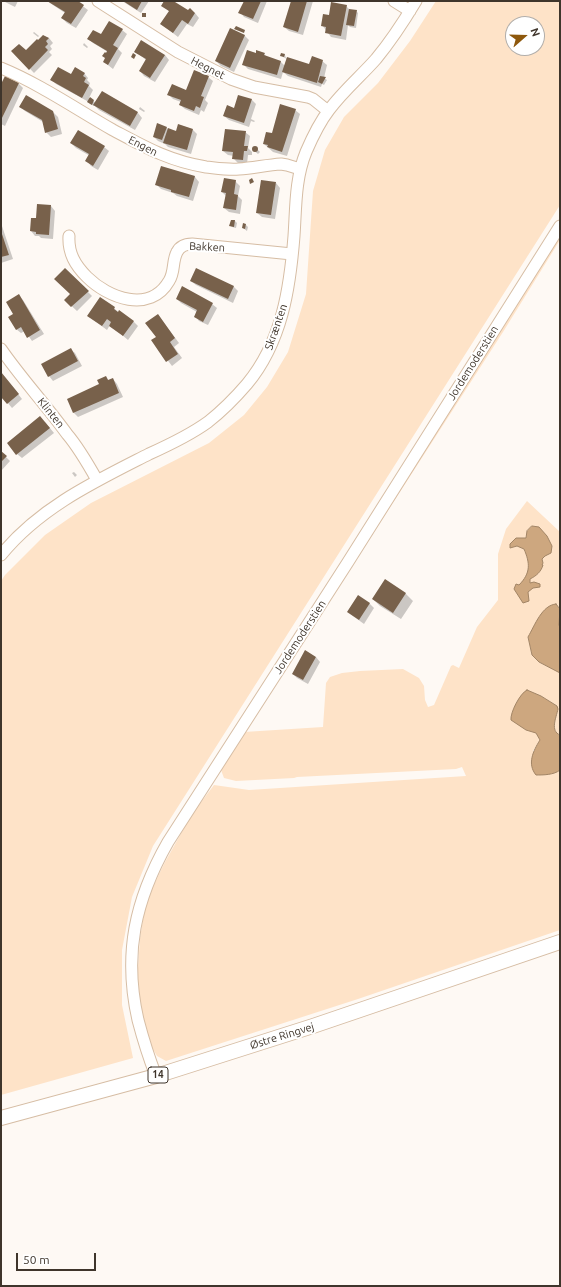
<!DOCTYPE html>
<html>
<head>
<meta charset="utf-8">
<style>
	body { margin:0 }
	#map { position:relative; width:561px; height:1287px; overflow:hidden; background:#fef9f4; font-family:Ubuntu,sans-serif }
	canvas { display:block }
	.frame { position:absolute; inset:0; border:2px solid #3f352b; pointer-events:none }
	.north { position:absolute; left:505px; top:16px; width:40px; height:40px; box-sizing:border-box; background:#fff; border:1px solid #b2aeaa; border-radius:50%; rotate:70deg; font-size:11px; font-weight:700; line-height:16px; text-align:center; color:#3f352b }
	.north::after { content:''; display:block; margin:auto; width:14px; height:18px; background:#8e580c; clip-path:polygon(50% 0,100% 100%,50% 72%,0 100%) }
	.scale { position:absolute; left:16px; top:1253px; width:80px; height:18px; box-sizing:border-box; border:2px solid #3f352b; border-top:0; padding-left:5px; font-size:12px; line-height:14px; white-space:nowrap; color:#3f352b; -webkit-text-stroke:3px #fff; paint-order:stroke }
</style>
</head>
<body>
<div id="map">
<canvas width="561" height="1287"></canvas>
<div class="frame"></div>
<div class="north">N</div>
<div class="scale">50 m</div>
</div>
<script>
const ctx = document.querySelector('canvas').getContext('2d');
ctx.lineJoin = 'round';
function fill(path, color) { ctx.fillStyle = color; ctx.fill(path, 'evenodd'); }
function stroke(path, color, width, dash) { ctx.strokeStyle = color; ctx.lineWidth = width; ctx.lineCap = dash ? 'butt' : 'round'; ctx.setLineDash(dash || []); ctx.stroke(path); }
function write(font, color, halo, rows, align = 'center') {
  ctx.font = font + ' Ubuntu,sans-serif'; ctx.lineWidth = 4; ctx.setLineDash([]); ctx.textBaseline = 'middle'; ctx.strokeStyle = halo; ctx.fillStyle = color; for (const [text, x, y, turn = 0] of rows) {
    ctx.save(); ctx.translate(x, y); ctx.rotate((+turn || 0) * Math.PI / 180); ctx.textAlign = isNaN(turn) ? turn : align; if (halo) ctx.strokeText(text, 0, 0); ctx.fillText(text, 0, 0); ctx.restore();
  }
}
const green = new Path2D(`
	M436 1H560V205L153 846 132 897 122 950V1005L133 1058 1 1095V581L5 575 45 535 91 503 209 443 244 415 267 387 288 352 306 294 313 191 325 150 344 117 378 83 410 41ZM513 24H537V48H513Z
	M560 233V240L503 332 358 557 356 555Z
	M527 501 560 532V609L559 606 528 637 532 655 539 662 560 673V735C548 731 559 715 557 706L541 696 524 692 517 702 511 717 526 730 536 732 540 740 533 751 557 772 560 770V930L358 999 166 1061 157 1056 151 1046 143 1018 137 982 140 938 146 901 165 862 192 814 214 785 249 790 466 776 462 767 456 769 297 777 294 778 236 781 224 778 221 770 244 732 323 727 326 683 330 677 342 673 360 671 403 669 419 678 424 686 425 700 428 707 434 705 451 666 453 665 459 668 477 627 498 600V554L506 529Z`);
const water = new Path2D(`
	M532 526 539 527 547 536 552 546 551 553 545 556 542 559 543 563 542 565H543C541 572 536 576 530 579V583L534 582 540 584V587L533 588 528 592 529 601 523 603 514 589 516 584 519 585C531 573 530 563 524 549L517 546 510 548V544L516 538H526L527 531Z
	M556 604 560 609 559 625 560 627V673L539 662 532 655 528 637C535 625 542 605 556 604Z
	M527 690 541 696 557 706 558 709C556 718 550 731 560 735V770C554 775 543 775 536 775 527 764 533 751 540 740L536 733 526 730 511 720C510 713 520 693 527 690Z`);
const shadow = new Path2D(`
	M3 1H18L15 7Z
	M47 1H76L88 10 76 28 67 23 62 18 65 13Z
	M122 1H149L141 13Z
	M165 1H172L188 12 195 13 199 18 193 27 187 24 178 37 161 24 170 12 162 5Z
	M245 1H267L258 23 244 17 240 12Z
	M292 1H313L303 35 289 31 284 27Z
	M346 6 350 10 356 11 358 13 356 28 350 27 348 25 346 40 331 37 322 25 329 16Z
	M122 30 127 34 118 49 122 53 113 69 104 62 108 52 93 43 89 39Z
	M34 32 39 36 38 37 33 33Z
	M244 35 249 40 234 72 221 66 216 61Z
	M43 36 49 38 53 43 50 46 52 49 49 52 52 55 34 73 13 51 26 52Z
	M84 43 88 47 87 48 83 45Z
	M135 51 165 55 169 60 155 82 144 76 140 71 146 60Z
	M256 54H264L268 58 280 61 285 66 287 59 283 57 281 55V54L285 55 286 58 310 65 322 61 327 65 324 78 327 80 324 85 322 84 321 87 288 76 283 72 281 79 248 69 243 64Z
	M84 73 88 78 87 80 90 83 89 86 93 90 89 98 96 103 102 93 138 113 142 118 135 130 99 110 94 105V106L90 104 87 101 56 84 52 80Z
	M208 77 213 81 205 100 208 103 204 112 201 110 199 115 185 109 180 105 181 102 173 99 169 95 186 91Z
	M19 84 23 88 5 126 1 124V86Z
	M252 100 256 104 251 119 255 121 254 122 251 121 249 127 229 120 224 116Z
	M20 107 53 112 58 117 62 134 51 137 46 132 43 122 25 111Z
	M140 107 145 111 144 112 139 109Z
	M295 110 300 114 287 156 273 152 264 144Z
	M166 127 168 129 176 132 193 130 197 134 191 154 168 147 165 144 158 141 154 137Z
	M245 132 250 136 248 148 252 152V155H248L247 164 238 163 233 158 234 156 228 155 223 151Z
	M71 143 104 147 109 151 98 170 91 166 87 161 90 156 76 148Z
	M255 147 260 152 258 154 253 150Z
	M162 167 195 177 199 182 193 201 177 196 173 193 161 189 156 184Z
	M235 181 240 186 238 196 242 200 240 214 229 212 224 208 226 196 222 192Z
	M276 183 280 188 275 219 262 217 257 213Z
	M51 206 55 211 53 239 41 238 39 236H35L31 231 37 219Z
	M232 221H235L237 223 236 228 232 227 230 225Z
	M1 223 13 259 1 263Z
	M246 225 248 227 247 231 243 228Z
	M65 269 92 296 77 311 65 300 71 294Z
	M197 269 234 287 238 291 233 303 196 285 191 281Z
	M19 296 23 300 44 334 32 341 25 331 21 333 16 329 14 314Z
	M177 299 212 304 217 308 208 325 199 321 195 316 197 312 181 303Z
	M114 308 119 313 134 322 138 326 128 340 110 325 107 330 88 316Z
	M158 315 179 343 174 347 182 358 172 366 153 341 157 337Z
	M70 349 75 353 82 366 53 381 49 376Z
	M1 372 22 399 12 408 1 395Z
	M106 377 109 381 113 379 117 384 123 397 78 417 74 413 68 399 100 385Z
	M45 422 54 433 22 458 17 454Z
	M1 452 10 461 1 471Z
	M74 472 77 475 75 477 72 473Z
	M385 580 406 594 413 601 401 619 380 606 373 599Z
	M358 596 370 604 374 608 364 624 353 616 348 612Z
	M316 657 320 662 308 684 297 678 293 674Z`);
const building = new Path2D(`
	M47 1H78L84 5 71 24 61 18 65 12Z
	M123 1H142L137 10Z
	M164 1 175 2 188 10 190 8 195 13 188 24 182 20 173 33 160 24 169 11 161 6Z
	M244 1H261L253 19 238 13Z
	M291 1H307L298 32 283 27Z
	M331 2 347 5 341 36 325 33 326 27 321 26 323 14 329 15Z
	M349 9 357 10 354 26 346 25Z
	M142 13H146V17H142Z
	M109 21 123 29 113 45 118 48 108 65 103 62 105 58 102 56 105 52 106 53 107 51 87 39 93 30 101 34Z
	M236 26 245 30 244 33 234 29Z
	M230 28 245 35 230 68 215 61Z
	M43 35 49 38 46 41 48 44 45 47 48 50 29 70 11 51 19 44 26 50 37 39 38 40Z
	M141 40 165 55 150 78 139 71 146 59 134 52Z
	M247 50 256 53V50L265 53 264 55 281 61 277 75 242 65Z
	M133 53 136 55 134 59 131 57Z
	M281 53 285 54 284 57 280 56Z
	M312 56 323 60 317 83 282 72 287 57 309 64Z
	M58 67 71 74 75 67 85 73 83 76 86 78 84 82 89 85 82 98 50 80Z
	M194 70 209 76 201 96 204 97 200 108 196 106 194 111 179 105 181 100 167 95 172 84 186 90Z
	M5 76 19 83 1 120V84Z
	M320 76 326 77 322 84 318 82Z
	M102 91 138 112 130 126 93 105Z
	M26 95 53 111 58 129 45 133 42 120 19 107Z
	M238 95 252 99 244 123 223 116 227 105 234 108Z
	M90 97 94 100 92 105 87 102Z
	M280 104 296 109 282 152 267 147 268 145 263 144 266 132 272 133Z
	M157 123 167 127 162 140 153 137Z
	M178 124 193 129 187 150 163 143 168 128 176 131Z
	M225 129 246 131 244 146H248L247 151H244L243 160 232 159 233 152 222 151Z
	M78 130 105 146 93 166 85 161 89 154 70 143Z
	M252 149a3 3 0 1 1 6 0a3 3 0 1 1-6 0Z
	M161 166 195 176 189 197 171 192V190L155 185Z
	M224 178 236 180 234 194 238 195 236 210 223 208 226 193 221 192Z
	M252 178 254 182 250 184 249 180Z
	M261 180 276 182 271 215 256 213Z
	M37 204 51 205 49 235 36 234V232L30 231 31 218H36Z
	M231 220H235L234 227 229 226Z
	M243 223 246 224 245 229 242 228Z
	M1 231 9 255 1 257Z
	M65 268 89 291 71 307 64 300 70 294 54 279Z
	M196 268 234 286 228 299 190 281Z
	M182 286 213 303 203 322 194 317 197 310 176 299Z
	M19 294 40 330 27 338 21 327 16 330 8 317 13 314 6 302Z
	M100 297 115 307 114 309 118 312 119 310 134 321 123 336 109 326 111 322 107 319 102 326 87 316Z
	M158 314 175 338 170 342 178 354 166 362 151 340 156 337 145 323Z
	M71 348 78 361 48 377 41 364Z
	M1 372 19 394 7 404 1 397Z
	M106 376 108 380 113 378 119 393 73 413 67 399 99 384 97 380Z
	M40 416 50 428 16 455 7 443Z
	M1 451 7 456 1 462Z
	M385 579 406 593 393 613 372 599Z
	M358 595 370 603 359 620 347 612Z
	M305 650 316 657 303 680 292 674Z`);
const minor = new Path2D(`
	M98 1 178 52 231 79 254 87 308 97 313 99 328 111
	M394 1 410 11
	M1 68C40 84 76 109 113 130 145 147 169 161 206 167 216 168 228 170 239 169 253 168 267 165 281 164L287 165 300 169
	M69 236C68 253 75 265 87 277 108 298 150 314 169 281 175 272 172 261 177 252 180 246 186 244 192 244L292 254
	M1 349C21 378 46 405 67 434 79 448 88 464 97 480
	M1 555C40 507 96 481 149 454 169 445 190 435 208 422 222 411 235 398 247 384 282 342 290 288 294 236 296 207 295 179 306 152 312 138 319 123 329 110 343 91 361 76 376 59 391 41 404 21 416 1
	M156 1076C149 1058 143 1039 138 1020 123 954 135 900 168 842L348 562 560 226`);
const major = new Path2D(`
	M1 1118 156 1076 313 1026 560 942`);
const shields = [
	[158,1075,20]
];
const shieldNames = [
	["14",158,1075]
];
const streetNames = [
	["Hegnet",208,68,27],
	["Engen",143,146,27],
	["Bakken",207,247,3],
	["Skrænten",276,327,-71],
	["Jordemoderstien",473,363,-58],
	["Klinten",51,413,51],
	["Jordemoderstien",300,637,-57],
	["Østre Ringvej",282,1036,-17]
];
fill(green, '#fee3c8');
fill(water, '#cda77f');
stroke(water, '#a28566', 1);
fill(shadow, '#0003');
fill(building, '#78614b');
stroke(minor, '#d6bda4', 13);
stroke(major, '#d6bda4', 16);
stroke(minor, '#fff', 11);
stroke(major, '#fff', 14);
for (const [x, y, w] of shields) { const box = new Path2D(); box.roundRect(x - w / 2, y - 8, w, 16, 3); ctx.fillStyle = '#fff'; ctx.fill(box); stroke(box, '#3f352b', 1); }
write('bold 10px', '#3f352b', null, shieldNames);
write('11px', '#3f352b', '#fff', streetNames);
</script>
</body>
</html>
